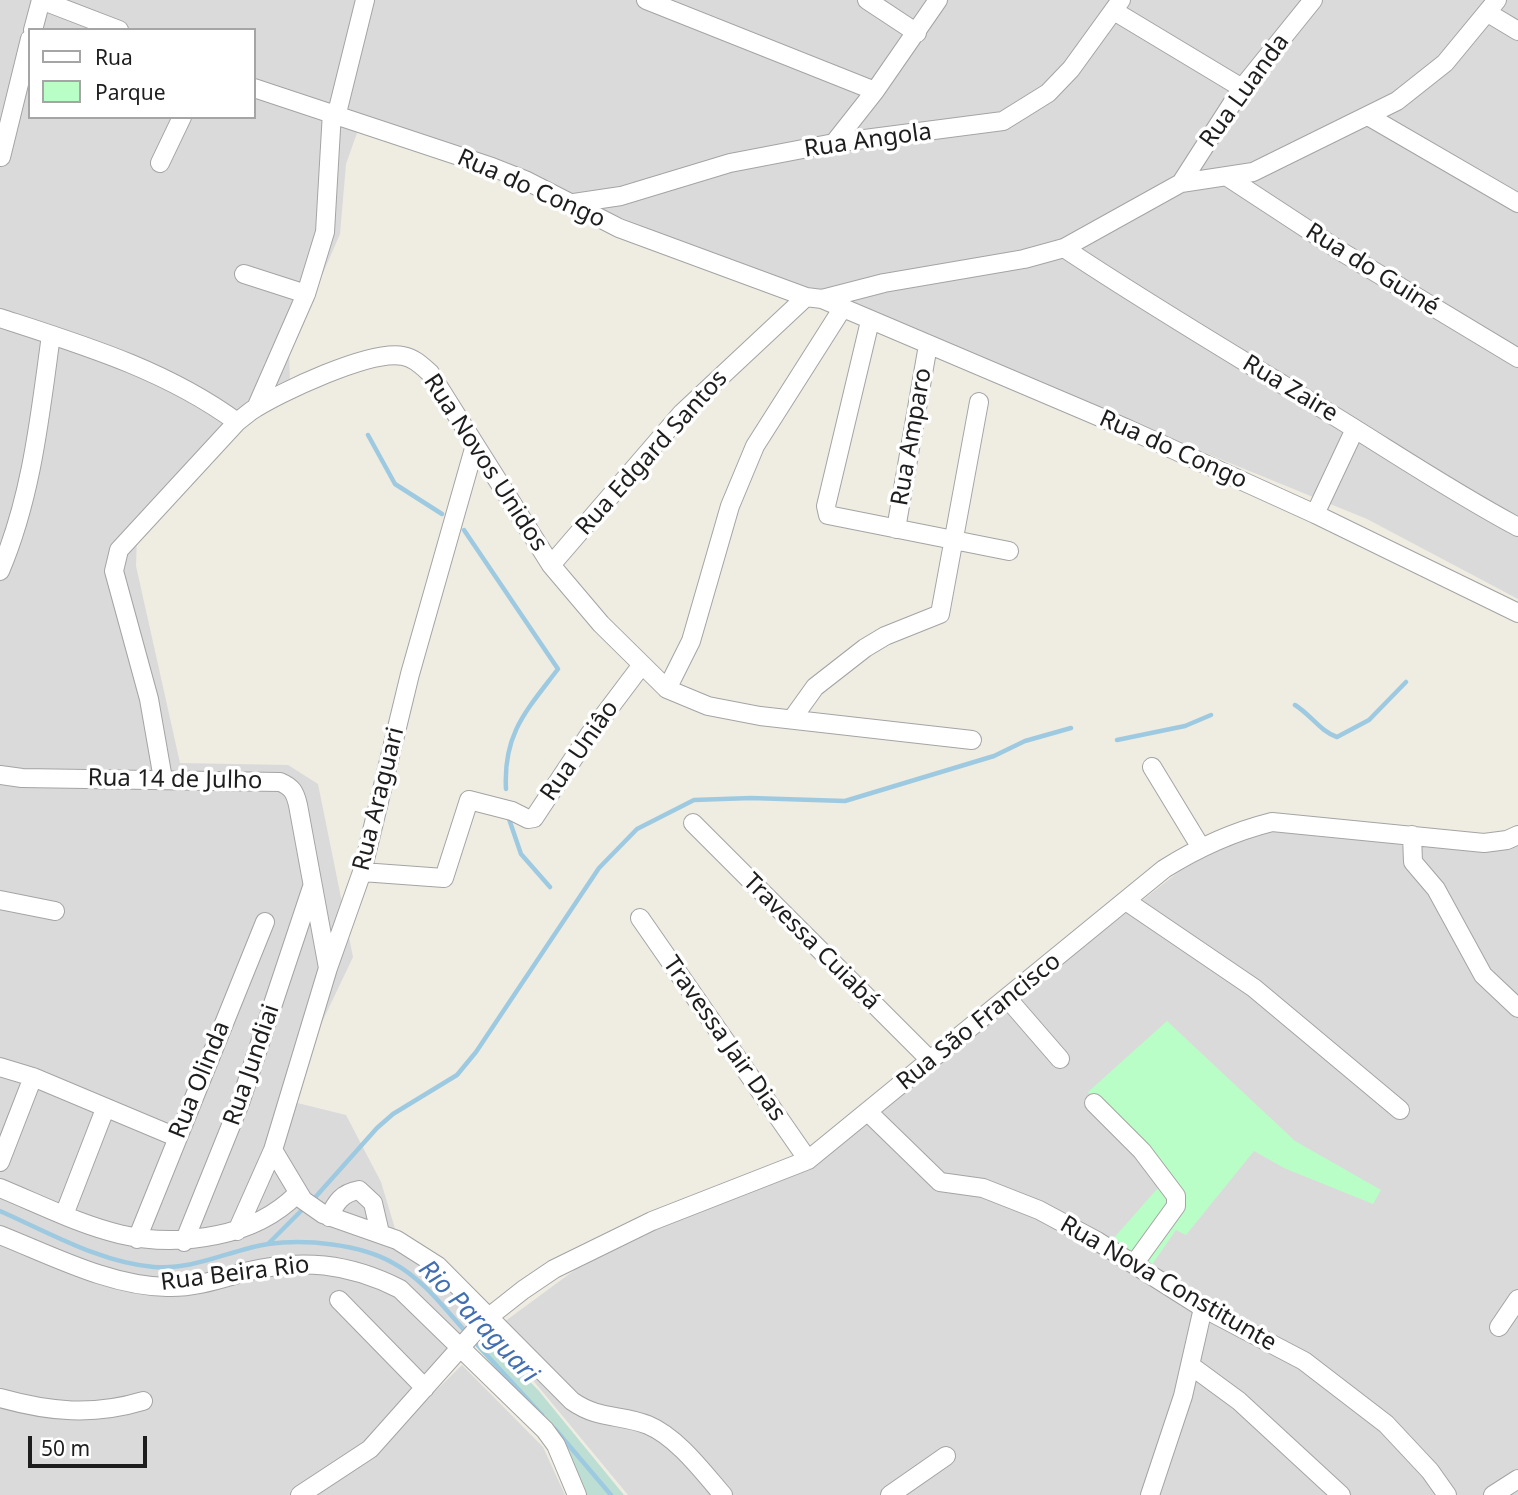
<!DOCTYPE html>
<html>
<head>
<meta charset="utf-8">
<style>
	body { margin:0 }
	#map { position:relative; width:1518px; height:1495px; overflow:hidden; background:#efece2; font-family:"Noto Sans",sans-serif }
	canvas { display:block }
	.legend { position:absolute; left:28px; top:28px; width:228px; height:91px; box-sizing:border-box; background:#fff; border:2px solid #a5a5a5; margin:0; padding:9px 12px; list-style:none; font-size:21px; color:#1d1d1d }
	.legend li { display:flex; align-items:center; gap:14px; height:35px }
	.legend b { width:35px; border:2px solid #a5a5a5 }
	.scale { position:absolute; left:28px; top:1436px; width:119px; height:32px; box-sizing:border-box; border:4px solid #1d1d1d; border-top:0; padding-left:9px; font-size:21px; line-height:24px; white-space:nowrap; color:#1d1d1d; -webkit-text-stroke:5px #fff; paint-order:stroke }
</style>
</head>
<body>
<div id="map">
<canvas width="1518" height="1495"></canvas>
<ul class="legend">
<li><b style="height:9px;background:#fff"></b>Rua</li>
<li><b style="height:19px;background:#bafec7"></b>Parque</li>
</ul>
<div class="scale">50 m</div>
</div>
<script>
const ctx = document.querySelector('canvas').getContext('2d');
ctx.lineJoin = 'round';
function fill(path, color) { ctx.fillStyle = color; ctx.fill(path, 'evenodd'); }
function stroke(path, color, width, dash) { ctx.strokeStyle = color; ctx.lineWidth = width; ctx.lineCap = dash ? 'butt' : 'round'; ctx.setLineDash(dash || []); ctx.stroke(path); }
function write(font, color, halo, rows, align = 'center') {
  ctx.font = font + ' "Noto Sans",sans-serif'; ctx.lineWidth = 7; ctx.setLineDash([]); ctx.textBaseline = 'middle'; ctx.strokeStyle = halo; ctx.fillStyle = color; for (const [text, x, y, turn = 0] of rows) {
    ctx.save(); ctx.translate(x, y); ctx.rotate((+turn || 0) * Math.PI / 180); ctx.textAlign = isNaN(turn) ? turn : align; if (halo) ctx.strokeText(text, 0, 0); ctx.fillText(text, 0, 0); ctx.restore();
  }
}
const residential = new Path2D(`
	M0 0H1518V599L1367 519 828 299 363 116 346 164 340 234 289 351 290 384 253 409 137 534 136 566 180 763 288 765 318 784 353 957 285 1100 346 1115 381 1182 396 1232 504 1322 591 1258 823 1151 1181 870 1256 829 1473 839 1518 834V1495H628L488 1326 402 1424 462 1365 543 1447 565 1495H0ZM30 30H254V117H30Z`);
const wetland = new Path2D(`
	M488 1338 539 1391 624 1495H582L572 1477 569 1451 478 1349Z`);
const park = new Path2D(`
	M1167 1021 1295 1141 1381 1190 1373 1204 1284 1168 1254 1151 1186 1235 1176 1230 1151 1266 1112 1240 1165 1180 1088 1092Z`);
const stream = new Path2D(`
	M368 435 395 484 442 514
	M464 530 558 669C526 711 503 734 506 789
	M1295 705C1310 714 1321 732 1337 737L1369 720 1406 682
	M1117 740 1185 726 1211 715
	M508 816 521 854 550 887
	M311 1202 377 1128 393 1114 457 1075 476 1052 599 868 637 829 694 800 751 798 845 801 994 756 1025 741 1071 728
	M0 1211C48 1232 101 1263 154 1267 195 1270 230 1250 268 1244 306 1239 360 1244 393 1263 423 1279 444 1308 466 1332
	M268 1244 304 1208
	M472 1339 542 1415
	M555 1429 611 1495`);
const minor = new Path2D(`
	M646 0 875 91
	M867 0 917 33
	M1114 11 1242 88
	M1488 13 1518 31
	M33 30 41 0 119 30
	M254 88 492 167 525 180 619 228 806 297
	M337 113 365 0
	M1368 116 1518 203
	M834 143 875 91 938 0
	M1 157 30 39
	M160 163 182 117
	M1229 178 1342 252 1518 358
	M1181 183 1242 88 1313 0
	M567 204 621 196 730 163 834 143 1003 121 1048 93 1071 69 1121 0
	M1064 248C1151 306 1241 359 1331 414 1393 452 1454 493 1518 527
	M244 274 306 294
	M822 299 884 283 1024 259 1064 248 1181 183 1253 172 1397 101 1445 63 1497 0
	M0 318C83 345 166 370 237 422
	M870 321 826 506 828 515 1009 551
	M256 408 306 294 325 232 332 112
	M1315 514 1355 429
	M896 529 928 345
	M551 565 682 413 806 297 822 299 1128 429 1315 514 1518 613
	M0 571C32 496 40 415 51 335
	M667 689 691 641 730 506 755 446 842 309
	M792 719 815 687 865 648 885 636 940 614 979 402
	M1152 767 1200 846
	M0 775 22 778 280 782C292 787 295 792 298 805L328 968
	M163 779 149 699 114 571 119 550 237 422 251 411C278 393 371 349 403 356 414 358 421 365 430 373L551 565 601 624 667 689 708 706 760 716 972 740
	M693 823 931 1061
	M1412 835 1413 862 1436 889 1483 975 1518 1008
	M362 872 444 878 469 800 512 811 528 819 534 818 589 735 641 666
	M0 900 55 911
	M1126 901 1254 988 1400 1110
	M640 918 808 1160
	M1008 999 1060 1059
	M0 1067 33 1077 176 1137
	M1094 1103 1142 1151 1176 1196V1206L1134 1264
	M868 1112 940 1182 983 1188 1039 1210 1097 1241 1203 1308 1304 1361 1386 1424 1430 1471 1447 1495
	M273 1150 303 1200 323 1214 397 1240 438 1266 572 1401C599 1420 621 1414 648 1425 677 1437 703 1472 723 1495
	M0 1162 33 1077
	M0 1188C77 1220 131 1253 217 1235 247 1229 274 1217 297 1194
	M64 1215 105 1109
	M329 1217C336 1202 342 1193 359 1190L373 1203 380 1233
	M237 1231 273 1150 328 968 362 872 410 674 475 445
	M0 1235C53 1256 110 1286 167 1287 194 1288 220 1279 245 1272 301 1258 349 1263 400 1289L545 1430 556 1445 577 1495
	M137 1239 265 922
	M184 1242 240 1103 312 887
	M339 1300 425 1388
	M1499 1327 1518 1299
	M1190 1365 1239 1401 1341 1495
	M0 1398C50 1412 93 1416 143 1401
	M300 1495 370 1449 485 1320 523 1290 554 1269 652 1221 808 1160 1164 869C1199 847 1232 832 1272 822L1484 843 1507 840 1518 835
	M890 1495 946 1456
	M1150 1495 1183 1396 1203 1308
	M1493 1495 1518 1479`);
const streetNames = [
	["Rua Luanda",1245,91,-54],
	["Rua Angola",868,141,-8],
	["Rua do Congo",531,189,24],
	["Rua do Guiné",1372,270,32],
	["Rua Zaire",1290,389,31],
	["Rua Amparo",912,437,-80],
	["Rua do Congo",1173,450,24],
	["Rua Edgard Santos",652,453,-48],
	["Rua Novos Unidos",485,463,57],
	["Rua Uniâo",580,751,-55],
	["Rua 14 de Julho",175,780,1],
	["Rua Araguari",379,799,-76],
	["Travessa Cuiabá",811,942,45],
	["Rua São Francisco",979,1022,-39],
	["Travessa Jair Dias",724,1039,55],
	["Rua Jundiai",252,1065,-71],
	["Rua Olinda",200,1080,-68],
	["Rua Beira Rio",235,1274,-7],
	["Rua Nova Constitunte",1168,1284,30]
];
const waterNames = [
	["Rio Paraguari",478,1322,46]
];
fill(residential, '#dbdada');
fill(wetland, '#bddfd3');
fill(park, '#bafec7');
stroke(stream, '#9ecae1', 4.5);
stroke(minor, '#a4a4a4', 20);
stroke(minor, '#fff', 18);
write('24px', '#1d1d1d', '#fff', streetNames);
write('italic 26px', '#426fb4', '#fff', waterNames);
</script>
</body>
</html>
